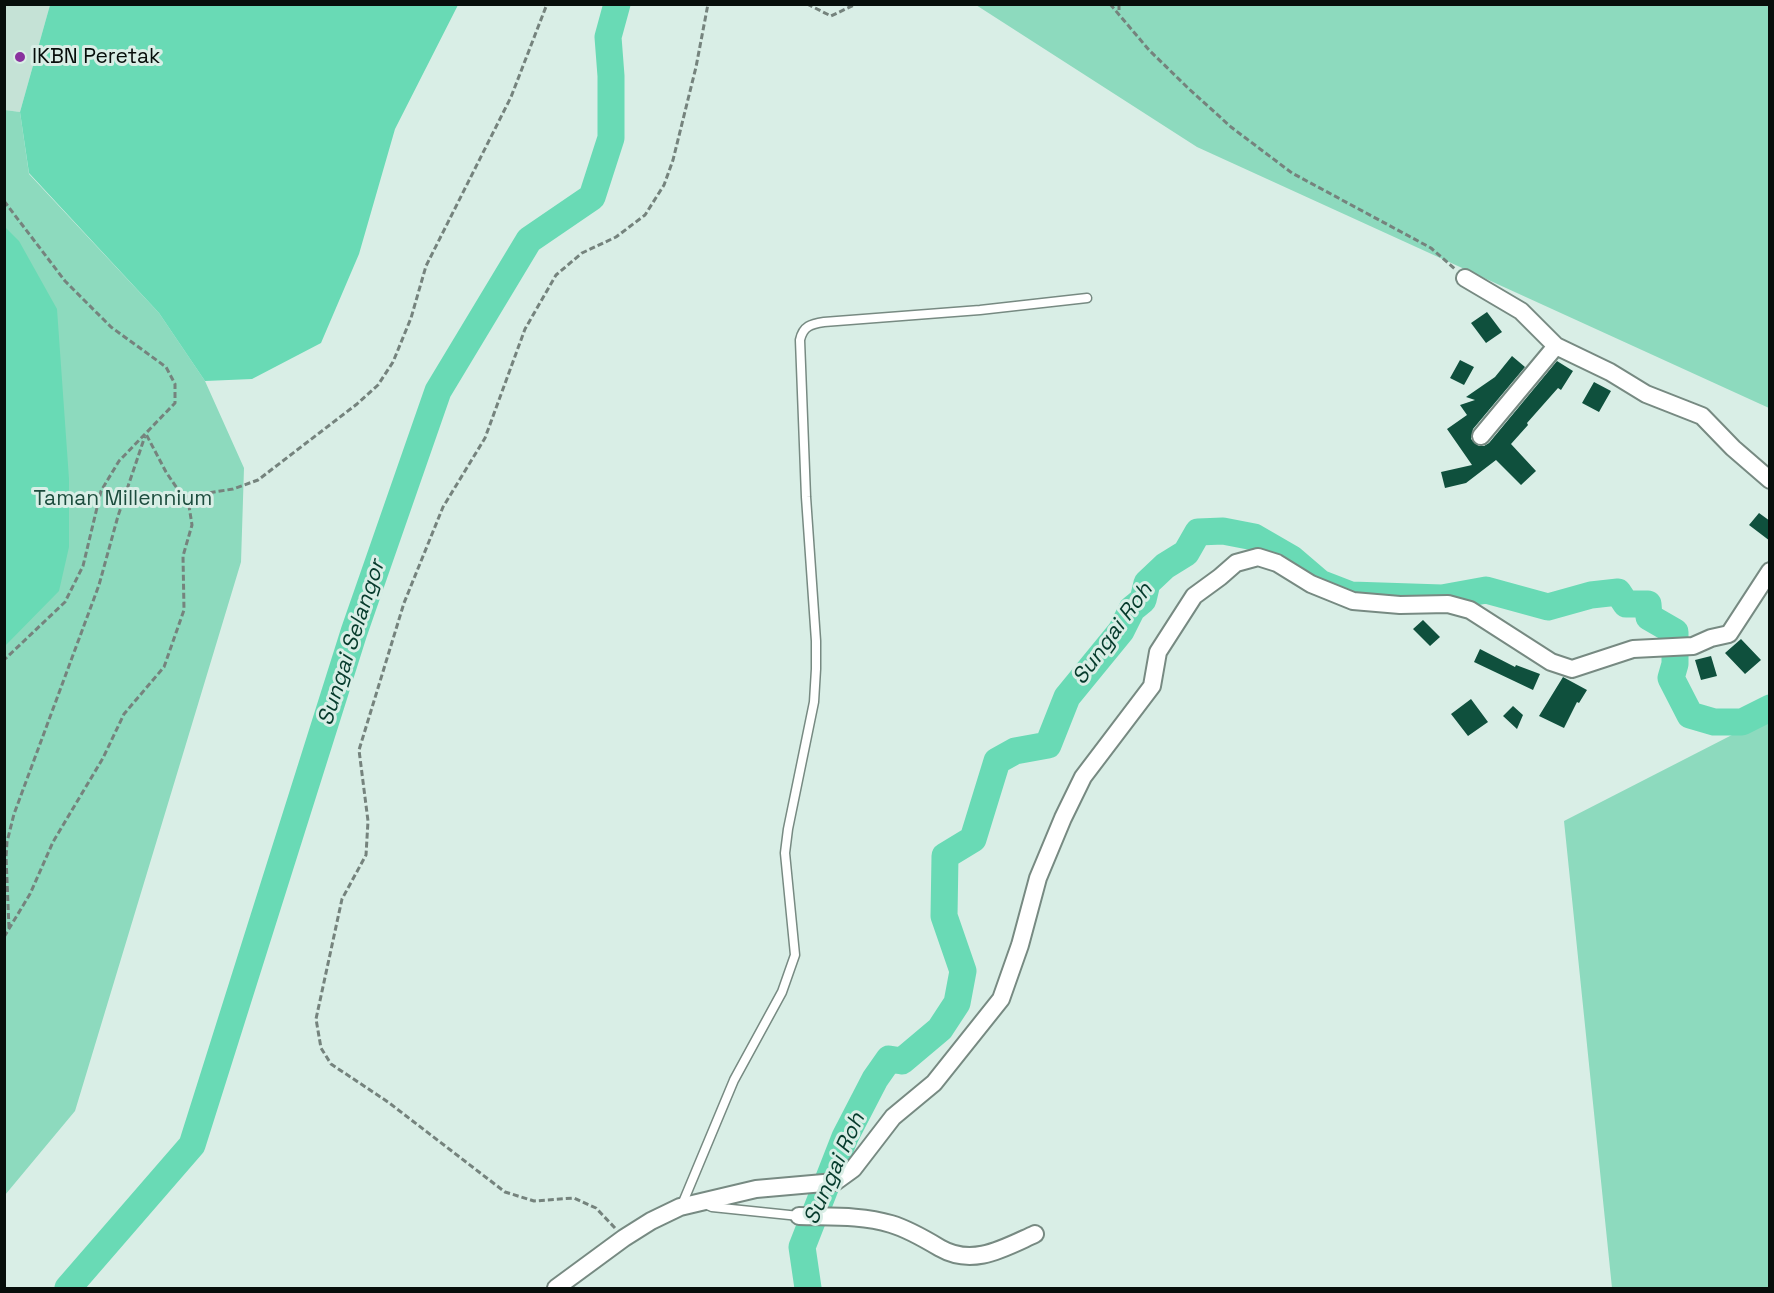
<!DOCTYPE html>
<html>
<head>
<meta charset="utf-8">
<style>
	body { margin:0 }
	#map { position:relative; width:1774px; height:1293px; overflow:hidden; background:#d9eee6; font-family:"Space Grotesk",sans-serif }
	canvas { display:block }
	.frame { position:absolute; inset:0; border:6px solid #070e0b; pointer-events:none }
</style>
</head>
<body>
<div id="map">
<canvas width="1774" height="1293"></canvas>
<div class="frame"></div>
</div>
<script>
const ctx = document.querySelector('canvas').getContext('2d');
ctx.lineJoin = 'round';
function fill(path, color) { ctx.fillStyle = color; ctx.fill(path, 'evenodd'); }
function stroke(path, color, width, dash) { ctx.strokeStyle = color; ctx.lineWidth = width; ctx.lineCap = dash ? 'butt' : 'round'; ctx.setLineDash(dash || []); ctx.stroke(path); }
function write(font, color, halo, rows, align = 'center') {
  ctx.font = font + ' "Space Grotesk",sans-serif'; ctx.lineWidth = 6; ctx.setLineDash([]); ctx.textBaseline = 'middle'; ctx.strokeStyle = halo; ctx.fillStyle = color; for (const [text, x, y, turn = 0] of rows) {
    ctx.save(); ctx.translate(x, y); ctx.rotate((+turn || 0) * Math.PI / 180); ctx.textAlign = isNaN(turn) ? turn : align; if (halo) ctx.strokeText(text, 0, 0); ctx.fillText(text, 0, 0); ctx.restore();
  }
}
const built = new Path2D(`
	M4 5H50L20 112 5 110Z`);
const green = new Path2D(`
	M976 5H1769V408L1197 147Z
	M5 110 20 112 29 174 159 313 205 381 244 468 241 562 75 1111 5 1195Z
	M1769 716V1288H1612L1564 821Z`);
const water = new Path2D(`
	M50 5H458L395 129 359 254 321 343 252 379 205 381 159 313 29 173 20 112Z
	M5 227 19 241 57 309 69 479V547L59 591 5 646Z`);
const river = new Path2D(`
	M68 1288 192 1145 354 632 438 391 529 240 592 197 611 138V76L608 37 617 4
	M808 1288 802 1247 845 1137 875 1079 889 1059 902 1061 940 1029 957 1003 963 971 944 916 945 856 973 839 997 761 1015 751 1048 745 1067 697 1121 631 1132 609 1143 600 1147 583 1165 566 1186 553 1198 532 1223 531 1254 537 1292 559 1320 583 1351 595 1442 598 1486 590 1548 607 1591 595 1618 592 1626 604H1648L1649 617 1675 632V664L1671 678 1690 715 1714 722H1742L1770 708`);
const building = new Path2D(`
	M1487 312 1502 332 1486 343 1471 323Z
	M1512 356 1525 367 1473 429 1471 439 1479 446H1484L1489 443 1557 361 1573 371 1561 390 1558 388 1527 423 1528 425 1511 444 1536 471 1521 485 1496 460 1466 483 1445 488 1441 472 1472 465 1447 429 1467 415 1460 405 1475 400 1466 397 1495 377Z
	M1460 360 1474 367 1464 385 1450 378Z
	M1594 382 1611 391 1599 412 1582 403Z
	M1759 513 1770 521V541L1749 525Z
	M1423 620 1440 637 1430 646 1413 629Z
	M1741 639 1761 660 1745 674 1725 653Z
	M1480 649 1515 667 1516 665 1540 674 1533 690 1474 662Z
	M1711 656 1717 676 1701 680 1695 660Z
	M1563 677 1587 690 1579 703 1577 702 1564 728 1539 716Z
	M1471 699 1488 722 1468 736 1451 714Z
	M1513 706 1523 715 1517 729 1503 716Z`);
const path = new Path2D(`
	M807 4 831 16 856 4
	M1110 4 1149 50 1188 88 1231 127 1292 173 1431 248 1455 269
	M1119 4V12
	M4 201 65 281 111 327 166 367 175 384V403L119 461 101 491 83 566 65 602 4 660
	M183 497 233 489 258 480 357 404 378 385 393 362 411 318 426 266 511 97 547 4
	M9 928 6 857 7 842 14 814 99 585 118 516 145 436
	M4 937 30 894 53 842 103 758 124 714 164 667 184 610 183 556 192 525 189 506 166 472 146 434
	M615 1228 596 1208 574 1198 534 1201 505 1192 388 1102 331 1064 321 1048 316 1019 342 899 366 855 368 821 359 750 404 603 443 507 485 438 525 329 556 275 582 253 616 237 645 215 664 185 673 160 696 67 708 4`);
const service = new Path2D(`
	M703 1203 712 1207 799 1216
	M681 1207 734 1080 782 992 795 955 785 853 788 829 814 702 816 669V641L806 497 800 340C803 326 811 324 824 322L980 310 1087 298`);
const minor = new Path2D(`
	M1465 278 1521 311 1556 346 1610 372 1646 394 1702 416 1733 448 1770 480
	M1481 436 1556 346
	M799 1216C829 1217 861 1215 891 1224 908 1229 925 1239 940 1248 973 1267 1004 1248 1035 1234
	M556 1288 624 1238 651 1221 680 1207 756 1189 835 1182 853 1169 893 1117 934 1083 1001 999 1020 945 1038 878 1063 818 1083 777 1152 686 1158 652 1194 596 1220 577 1236 563 1258 557 1277 563 1311 584 1353 601 1400 605 1448 604 1470 610 1551 662 1572 669 1633 649 1693 646 1711 638 1729 634 1770 571`);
const markers = [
	[20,57,6,"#89329e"]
];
const poiNames = [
	["IKBN Peretak",32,57]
];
const parkNames = [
	["Taman Millennium",123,499]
];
const waterNames = [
	["Sungai Roh",1113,634,-54],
	["Sungai Selangor",352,643,-72],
	["Sungai Roh",835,1169,-66]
];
fill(built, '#c5e2d6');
fill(green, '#8ddabe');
fill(water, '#69dab5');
stroke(river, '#69dab5', 27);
fill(building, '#0f503d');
stroke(service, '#778a82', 11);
stroke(minor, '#778a82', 20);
stroke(path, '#75837d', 3, [6, 3]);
stroke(service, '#fff', 8);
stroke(minor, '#fff', 16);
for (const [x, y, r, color] of markers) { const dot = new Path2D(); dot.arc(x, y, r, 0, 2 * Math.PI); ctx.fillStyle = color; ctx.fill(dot); stroke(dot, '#d9eee6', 2); }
write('21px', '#070e0b', '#d9eee6', poiNames, 'left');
write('21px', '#1d4d3e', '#d9eee6', parkNames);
write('italic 22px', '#063b2c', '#d9eee6', waterNames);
</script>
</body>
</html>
